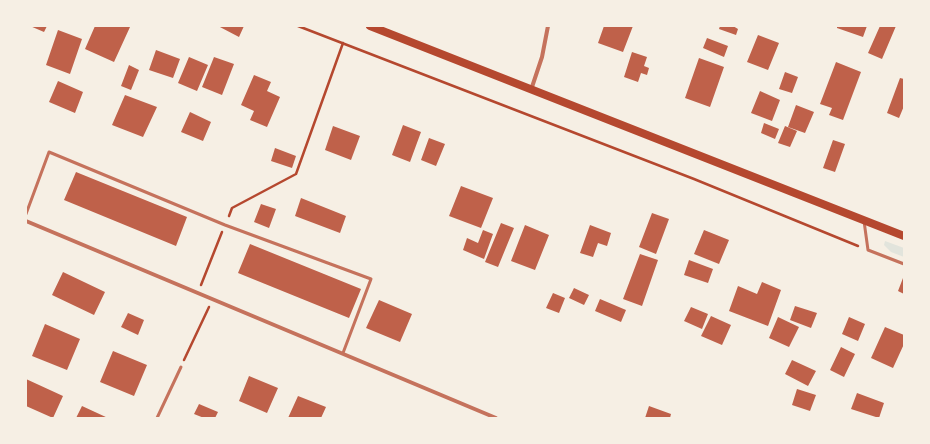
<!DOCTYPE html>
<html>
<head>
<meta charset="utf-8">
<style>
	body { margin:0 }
	#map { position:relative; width:930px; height:444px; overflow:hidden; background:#f6efe4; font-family:"Noto Serif",serif }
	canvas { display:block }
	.frame { position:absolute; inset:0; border:27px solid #f6efe4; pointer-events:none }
</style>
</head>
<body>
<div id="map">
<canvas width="930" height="444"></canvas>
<div class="frame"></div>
</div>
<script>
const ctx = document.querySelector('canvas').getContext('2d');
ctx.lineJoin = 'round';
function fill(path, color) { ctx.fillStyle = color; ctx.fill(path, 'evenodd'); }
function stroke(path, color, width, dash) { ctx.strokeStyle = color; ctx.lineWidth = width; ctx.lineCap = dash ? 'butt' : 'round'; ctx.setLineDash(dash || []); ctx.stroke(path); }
const green = new Path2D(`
	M885 241 904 248V257L891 252 884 245Z`);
const building = new Path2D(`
	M30 26H47L44 32Z
	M95 26 130 27 114 62 85 49Z
	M218 26H244L239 37Z
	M604 26H633L623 52 598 43Z
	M720 26H733L738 29 736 35 719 29Z
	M837 26H867L863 37 837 28Z
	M880 26H896L882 59 868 53Z
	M58 30 82 39 70 74 46 65Z
	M758 35 779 43 768 70 747 62Z
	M707 38 728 46 724 57 703 48Z
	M156 50 180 59 173 78 149 70Z
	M632 52 647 57 644 66 649 68 647 75 641 73 638 82 624 77Z
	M189 57 208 65 197 91 178 83Z
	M214 57 234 64 222 95 202 87Z
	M699 58 724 67 710 107 685 98Z
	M836 62 861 72 843 120 829 115 832 108 820 104Z
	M129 65 139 70 131 90 121 86Z
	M785 72 798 77 792 93 779 89Z
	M254 75 271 82 267 91 280 97 267 127 250 120 254 111 241 105Z
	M900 78 904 79V106L899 118 887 113Z
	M58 81 83 92 75 113 49 102Z
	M760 91 780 100 772 121 751 113Z
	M125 95 157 107 143 137 112 125Z
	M796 105 814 112 805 133 788 127Z
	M190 112 211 122 203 141 181 132Z
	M764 123 779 129 775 139 761 133Z
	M403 125 421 132 410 162 392 155Z
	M333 126 360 136 351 160 325 150Z
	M785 126 797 131 790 147 778 143Z
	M429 138 445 144 436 166 421 160Z
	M833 140 845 144 835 172 823 168Z
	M275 148 296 156 292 168 271 161Z
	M76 172 187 217 176 246 64 200Z
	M461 186 493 198 481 228 449 216Z
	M301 198 346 216 340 233 295 216Z
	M261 204 276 209 269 228 254 222Z
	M652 213 669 219 656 254 639 247Z
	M501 223 514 228 498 267 485 262Z
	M525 225 549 235 535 270 511 261Z
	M590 225 611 233 607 246 598 243 593 257 580 253Z
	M483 230 493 234 484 259 463 250 467 238 478 243Z
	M704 230 729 240 719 264 694 254Z
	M250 244 361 289 349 318 238 273Z
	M640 254 658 260 642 306 623 299Z
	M689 260 713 269 708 283 684 275Z
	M63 272 105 292 94 315 52 295Z
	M903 278 904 279V294L898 291Z
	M762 282 781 290 768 326 729 311 738 286 757 294Z
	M574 288 589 295 584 305 569 298Z
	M553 293 565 298 559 313 546 308Z
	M600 299 626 310 621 322 595 311Z
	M379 300 412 314 400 342 366 328Z
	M795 306 817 313 811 328 790 320Z
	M691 307 708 314 702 329 684 321Z
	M128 313 144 320 138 335 121 327Z
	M711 316 731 325 722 345 701 336Z
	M778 317 799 327 789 347 769 338Z
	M849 317 865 324 858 341 842 334Z
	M45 324 80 339 67 370 32 356Z
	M885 327 904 335V344L893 368 871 358Z
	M841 347 855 354 844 377 830 370Z
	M113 351 147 365 134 396 100 382Z
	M792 360 816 371 808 386 785 374Z
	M249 376 278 388 267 413 239 401Z
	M26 379 63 396 53 418 26 406Z
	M797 389 816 395 810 411 792 405Z
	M857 393 884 403 879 418 851 409Z
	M298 396 326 407 321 418H288Z
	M199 404 218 412 215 418H204L194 414Z
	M82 406 108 418H76Z
	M649 406 671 414 670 418H645Z`);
const path = new Path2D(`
	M298 26 694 179 858 246
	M229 216 232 208 296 174 343 43
	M201 285 222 232
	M184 360 209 307`);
const service = new Path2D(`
	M26 214 49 152 225 225 371 279 343 353
	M864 221 868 250 904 264
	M157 418 181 367`);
const minor = new Path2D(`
	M531 90 542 57 548 26
	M26 221 496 418`);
const secondary = new Path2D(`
	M370 26 904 236`);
fill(green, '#e2e4dc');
fill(building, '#bf614a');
stroke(path, '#b5482f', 2.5);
stroke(service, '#c5725c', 3);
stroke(minor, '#c5725c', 4);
stroke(secondary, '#b5482f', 8);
</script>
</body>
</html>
